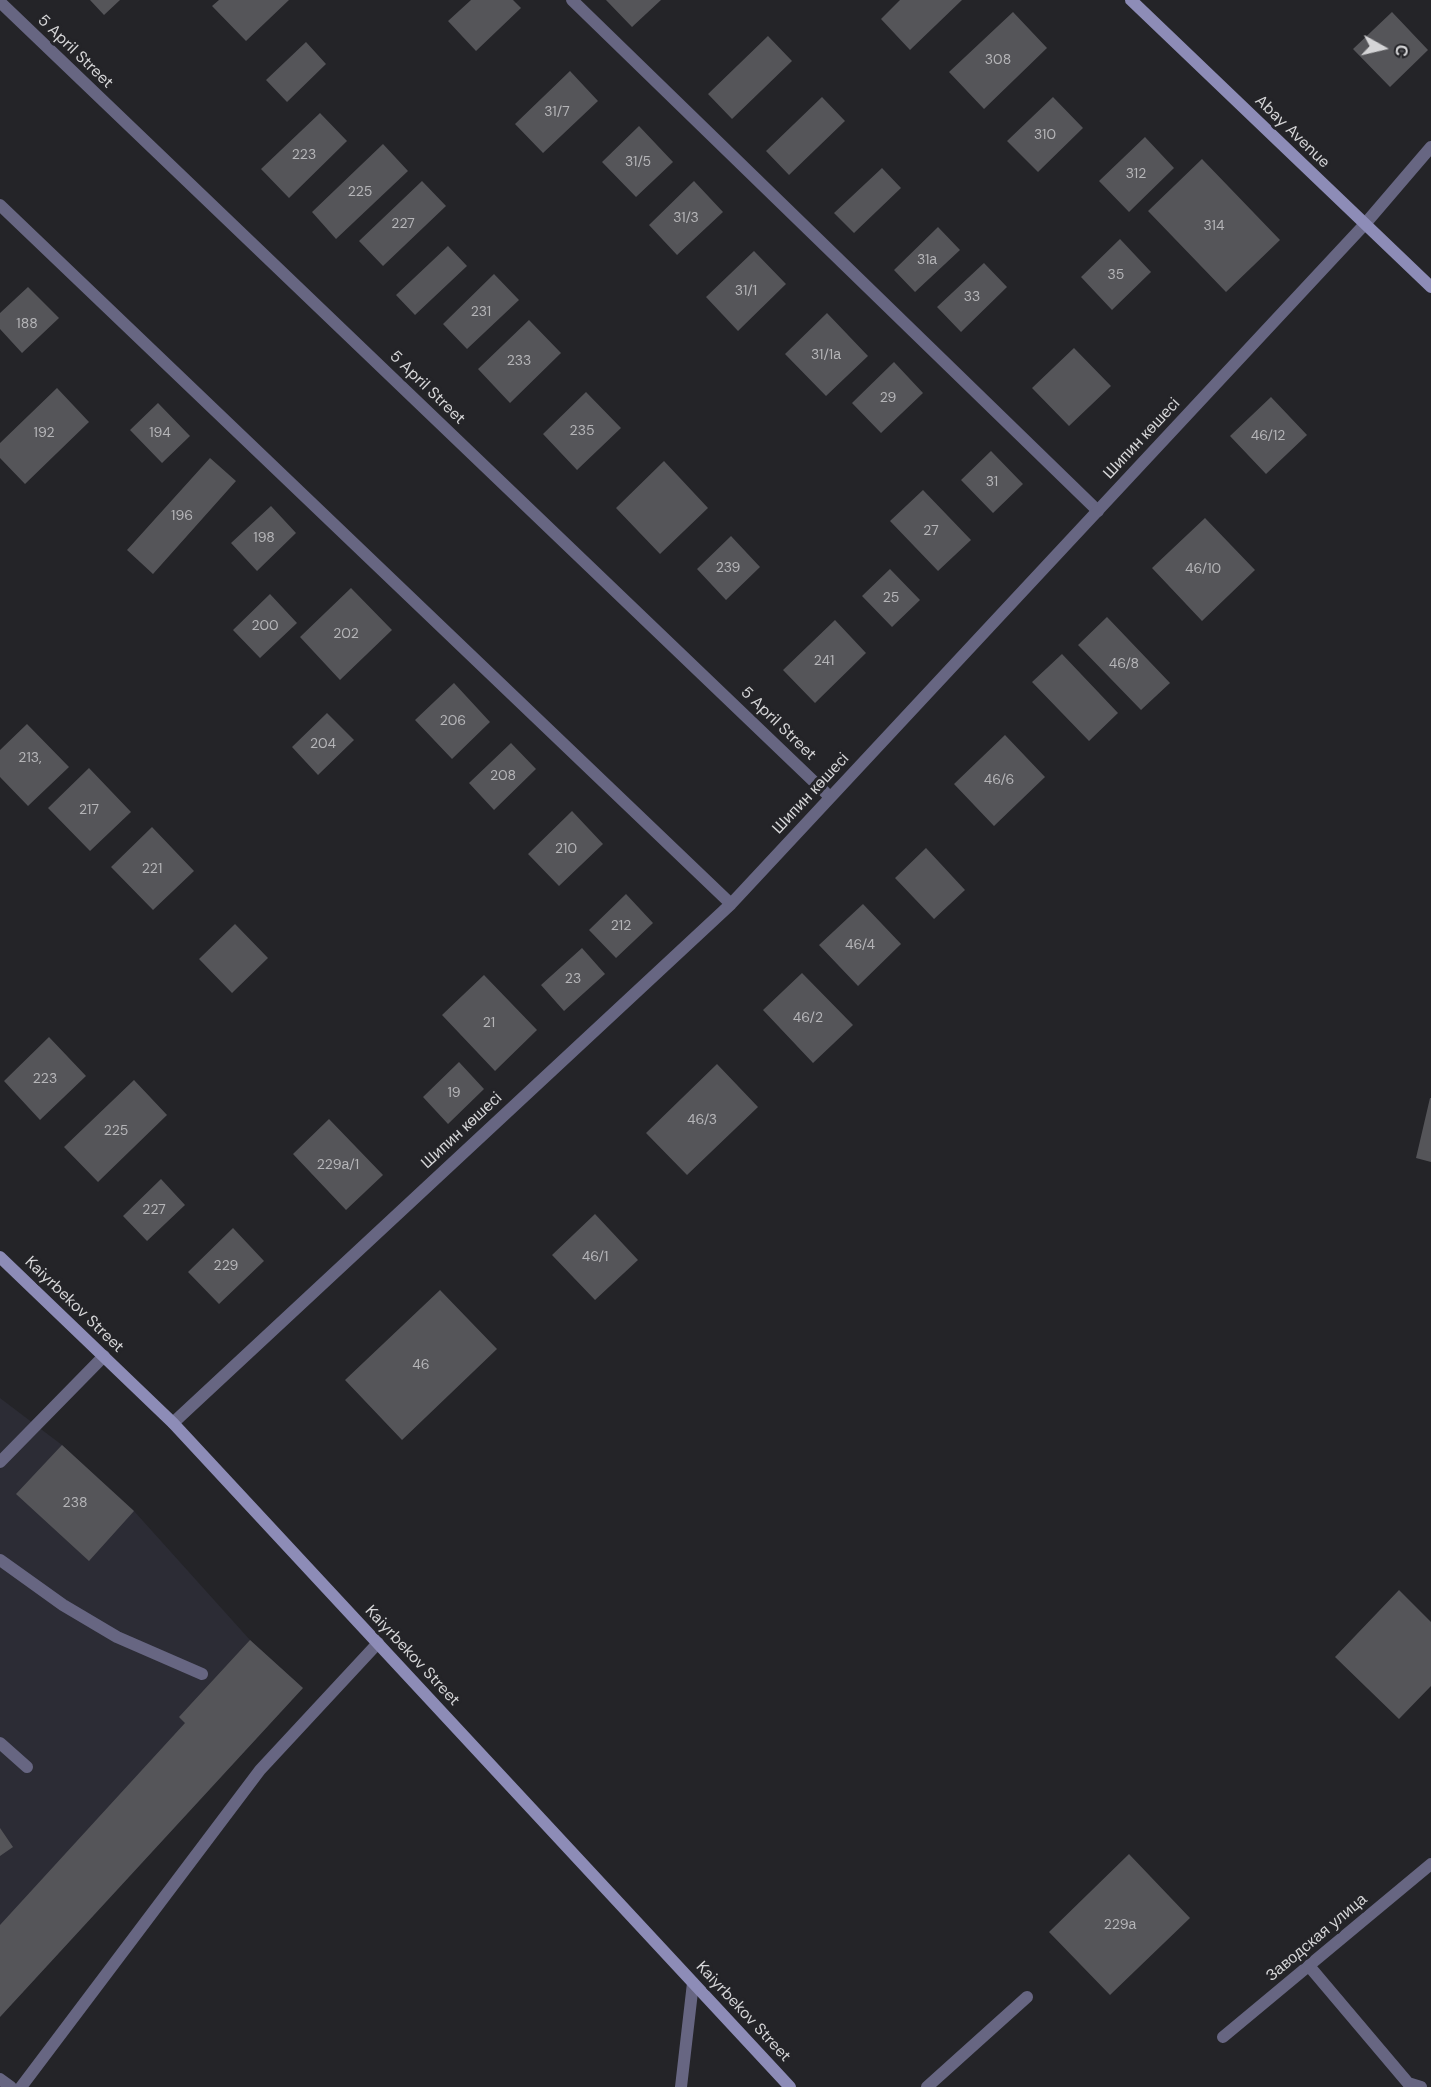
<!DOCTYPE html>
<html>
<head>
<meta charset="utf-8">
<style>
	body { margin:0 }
	#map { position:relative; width:1431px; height:2087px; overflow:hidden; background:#242428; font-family:"DM Sans",sans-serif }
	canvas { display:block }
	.north { position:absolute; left:1353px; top:18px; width:60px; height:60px; -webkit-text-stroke:4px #242428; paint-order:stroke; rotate:98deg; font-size:16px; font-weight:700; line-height:24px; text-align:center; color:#d5d5d7 }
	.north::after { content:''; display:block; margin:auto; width:21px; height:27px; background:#d5d5d7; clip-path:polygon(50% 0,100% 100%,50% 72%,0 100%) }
</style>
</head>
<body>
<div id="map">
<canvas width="1431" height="2087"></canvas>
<div class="north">С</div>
</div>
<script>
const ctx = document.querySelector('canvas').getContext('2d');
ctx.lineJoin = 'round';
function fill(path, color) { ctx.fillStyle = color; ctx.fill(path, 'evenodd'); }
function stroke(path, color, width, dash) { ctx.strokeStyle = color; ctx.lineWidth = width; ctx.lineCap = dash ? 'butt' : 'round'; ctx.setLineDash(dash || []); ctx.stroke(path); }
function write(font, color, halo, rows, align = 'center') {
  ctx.font = font + ' "DM Sans",sans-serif'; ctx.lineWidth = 6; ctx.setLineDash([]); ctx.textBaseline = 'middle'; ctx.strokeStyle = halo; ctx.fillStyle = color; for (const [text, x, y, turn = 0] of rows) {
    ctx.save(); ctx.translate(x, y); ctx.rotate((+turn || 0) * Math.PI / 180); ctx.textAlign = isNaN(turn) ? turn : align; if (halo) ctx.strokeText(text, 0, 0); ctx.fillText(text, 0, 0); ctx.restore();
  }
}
const built = new Path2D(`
	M0 1398 62 1445 134 1511 250 1640 303 1688 0 2017Z`);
const building = new Path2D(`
	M90 0H120L104 15Z
	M219 0H289L246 41 212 6Z
	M471 0H513L521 8 476 51 448 21Z
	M606 0H661L632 27Z
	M900 0H962L910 50 881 19Z
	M1013 12 1047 48 984 109 949 72Z
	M1392 12 1428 50 1390 87 1353 49Z
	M768 36 792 61 732 119 708 94Z
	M306 42 326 64 287 102 266 80Z
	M570 71 598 101 543 153 515 124Z
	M822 97 845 121 789 175 766 151Z
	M1053 97 1083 128 1038 172 1007 141Z
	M320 113 347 141 289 198 261 169Z
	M639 126 673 162 636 197 602 162Z
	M1145 137 1174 168 1129 212 1099 181Z
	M383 144 408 171 336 239 312 212Z
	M1202 159 1280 240 1226 292 1148 211Z
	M882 168 901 188 854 233 834 213Z
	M422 181 446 206 383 266 359 241Z
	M694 181 723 212 677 255 649 225Z
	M938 227 960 250 915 292 894 270Z
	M1120 239 1151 272 1112 310 1081 277Z
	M448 246 467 266 415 315 396 295Z
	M754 251 786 284 738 331 706 297Z
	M984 263 1007 287 961 332 937 307Z
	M494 274 519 300 467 349 443 324Z
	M28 287 59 318 22 353 0 329V313Z
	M827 313 868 356 826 396 785 354Z
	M529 320 561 353 510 403 478 369Z
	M1074 348 1111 386 1069 426 1032 388Z
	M894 362 923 393 881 433 852 403Z
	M57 388 89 422 25 484 0 458V443Z
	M586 392 621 428 577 470 543 434Z
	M1271 397 1307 435 1266 474 1230 436Z
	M158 403 190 436 162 463 130 430Z
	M991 451 1023 484 993 513 961 480Z
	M210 458 236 481 153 574 127 550Z
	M664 461 708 508 660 554 616 508Z
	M923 490 971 540 938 571 890 521Z
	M271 506 296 533 257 571 231 543Z
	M1205 518 1255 570 1202 621 1152 568Z
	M731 536 760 567 726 600 697 569Z
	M890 569 920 600 892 627 862 596Z
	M351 588 392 630 340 680 300 637Z
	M270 594 297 623 260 658 233 630Z
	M1107 617 1170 683 1141 710 1078 645Z
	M835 620 866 653 815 703 783 670Z
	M1062 654 1118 713 1089 741 1032 682Z
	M454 683 490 722 452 759 415 720Z
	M327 713 354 740 318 775 292 747Z
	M27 724 69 767 28 806 0 777V750Z
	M1005 735 1045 777 994 826 954 784Z
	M511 743 536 769 494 810 469 783Z
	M89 768 131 812 90 851 48 808Z
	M572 811 603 844 559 886 528 854Z
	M152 827 194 871 153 910 111 867Z
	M926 848 965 890 934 919 895 878Z
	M626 894 653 923 616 958 589 930Z
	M863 904 901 944 858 986 819 945Z
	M235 924 268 958 232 993 199 959Z
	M582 948 605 974 564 1011 541 985Z
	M802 973 853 1025 813 1063 763 1010Z
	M484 975 537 1030 495 1071 442 1015Z
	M49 1037 86 1076 40 1120 4 1081Z
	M459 1062 484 1089 448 1124 423 1097Z
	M717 1064 758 1107 687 1175 646 1133Z
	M134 1080 167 1115 98 1182 64 1147Z
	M1430 1098H1431V1162L1416 1158Z
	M329 1119 383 1175 346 1210 293 1154Z
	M161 1179 185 1205 147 1241 123 1216Z
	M595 1214 638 1260 595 1300 552 1255Z
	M233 1228 264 1261 219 1304 188 1272Z
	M440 1290 497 1349 402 1440 345 1380Z
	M62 1445 134 1511 89 1561 16 1494Z
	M1399 1590 1431 1622V1686L1399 1719 1335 1657Z
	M250 1640 303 1688 0 2017V1925L185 1723 179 1717Z
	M0 1828 13 1847 0 1856Z
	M1129 1854 1190 1918 1110 1995 1049 1932Z`);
const lane = new Path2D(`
	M572 0 1098 511
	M0 1462 104 1356
	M0 1560 63 1605 117 1637 202 1674
	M0 1743 27 1767
	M0 2079 11 2087
	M21 2087 260 1770 378 1643
	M681 2087 693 1983
	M927 2087 1027 1997`);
const street = new Path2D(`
	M0 2 830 797
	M0 205 731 904
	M173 1423 731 904 1365 224 1431 147
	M1309 1966 1408 2083 1421 2087
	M1223 2037 1431 1864`);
const secondary = new Path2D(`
	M1131 0 1431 287
	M0 1257 173 1423 790 2087`);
const numberNames = [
	["308",998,60],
	["31/7",557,112],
	["310",1045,135],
	["223",304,155],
	["31/5",638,162],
	["312",1136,174],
	["225",360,192],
	["31/3",686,218],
	["227",403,224],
	["314",1214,226],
	["31а",927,260],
	["35",1116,275],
	["31/1",746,291],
	["33",972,297],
	["231",481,312],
	["188",27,324],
	["31/1а",826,355],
	["233",519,361],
	["29",888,398],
	["235",582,431],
	["192",44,433],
	["194",160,433],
	["46/12",1268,436],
	["31",992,482],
	["196",182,516],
	["27",931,531],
	["198",264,538],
	["239",728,568],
	["46/10",1203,569],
	["25",891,598],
	["200",265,626],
	["202",346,634],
	["241",824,661],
	["46/8",1124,664],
	["206",453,721],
	["204",323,744],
	["213,",30,758],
	["208",503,776],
	["46/6",999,780],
	["217",89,810],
	["210",566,849],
	["221",152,869],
	["212",621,926],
	["46/4",860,945],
	["23",573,979],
	["46/2",808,1018],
	["21",489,1023],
	["223",45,1079],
	["19",454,1093],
	["46/3",702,1120],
	["225",116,1131],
	["229а/1",338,1165],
	["227",154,1210],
	["46/1",595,1257],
	["229",226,1266],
	["46",421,1365],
	["238",75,1503],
	["229а",1120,1925]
];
const streetNames = [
	["5 April Street",75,52,44],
	["Abay Avenue",1292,132,44],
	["5 April Street",427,388,44],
	["Шипин көшесі",1142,439,-47],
	["5 April Street",778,724,44],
	["Шипин көшесі",811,794,-47],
	["Шипин көшесі",462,1131,-43],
	["Kaiyrbekov Street",74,1305,44],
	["Kaiyrbekov Street",412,1656,47],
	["Заводская улица",1317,1938,-40],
	["Kaiyrbekov Street",743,2012,47]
];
fill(built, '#2c2c35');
fill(building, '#555559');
stroke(lane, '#676682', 12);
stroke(street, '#676682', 12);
stroke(secondary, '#8d8cb7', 12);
write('14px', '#b5b5b8', null, numberNames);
write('16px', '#d5d5d7', '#242428', streetNames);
</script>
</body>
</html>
